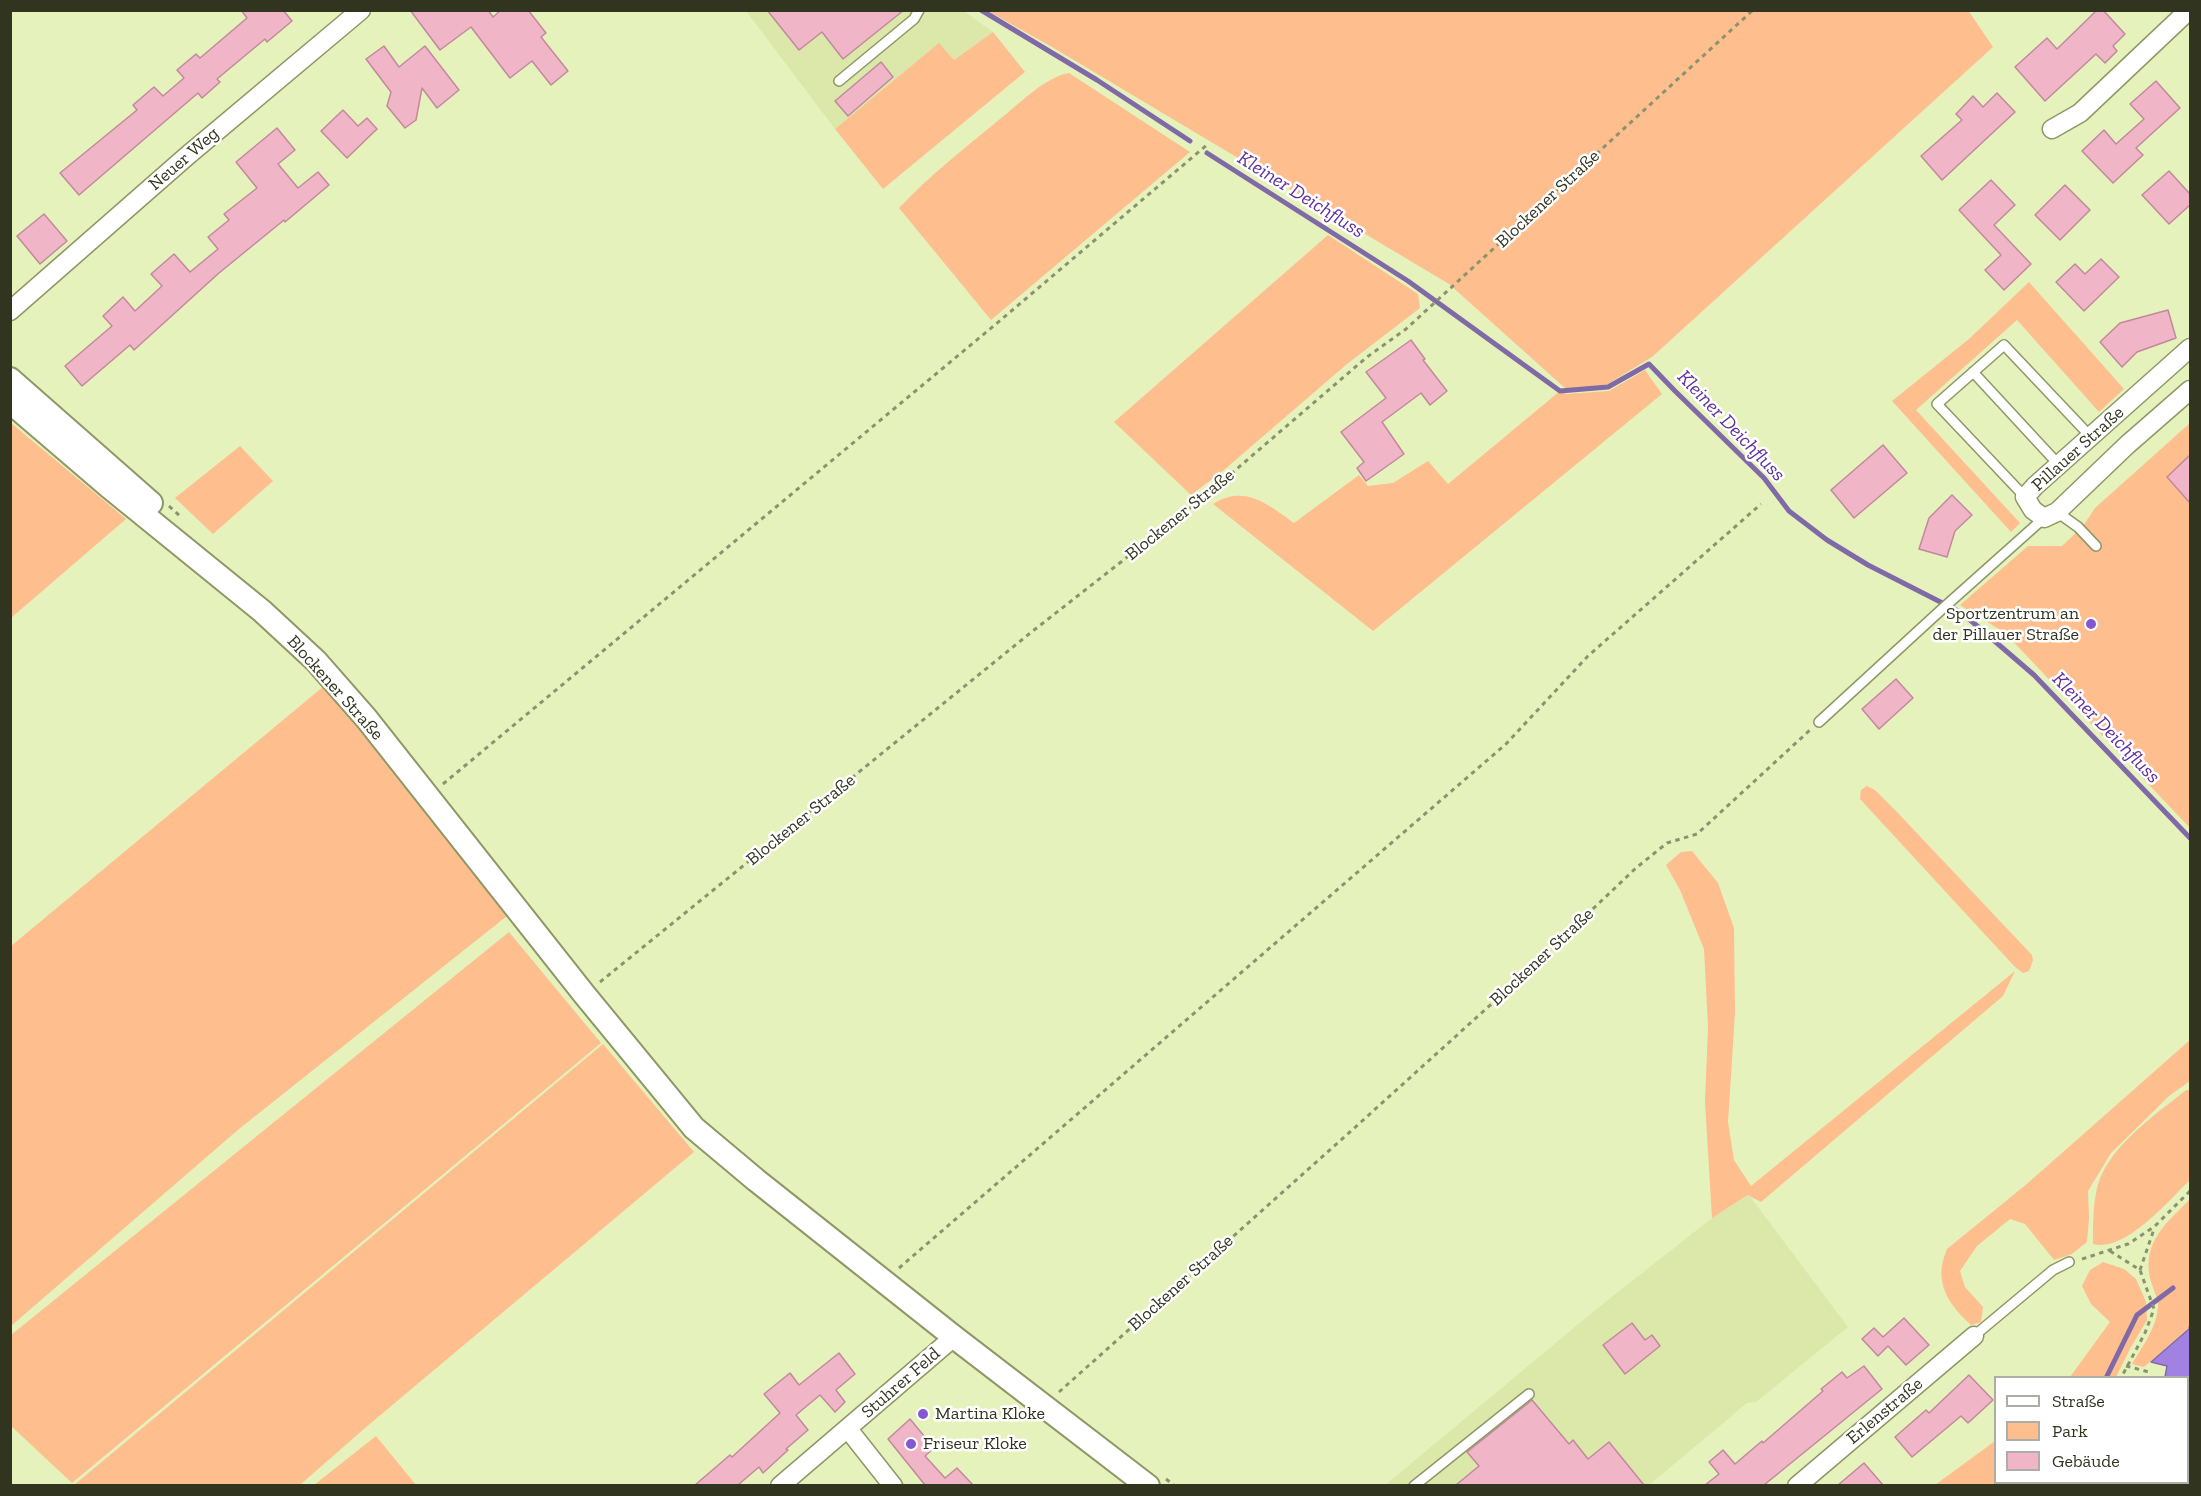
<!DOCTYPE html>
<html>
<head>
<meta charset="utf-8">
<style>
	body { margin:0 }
	#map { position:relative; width:2201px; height:1496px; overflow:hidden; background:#e6f2bc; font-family:"Zilla Slab",serif }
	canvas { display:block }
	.frame { position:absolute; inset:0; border:12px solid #313520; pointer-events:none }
	.legend { position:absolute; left:1994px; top:1376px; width:195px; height:108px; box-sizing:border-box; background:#fff; border:2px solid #adaea6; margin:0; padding:8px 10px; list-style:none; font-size:18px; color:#313520 }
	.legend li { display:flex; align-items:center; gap:12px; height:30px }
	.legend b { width:30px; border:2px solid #adaea6 }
</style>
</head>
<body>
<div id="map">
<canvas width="2201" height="1496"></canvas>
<div class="frame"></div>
<ul class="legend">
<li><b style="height:8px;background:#fff"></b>Straße</li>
<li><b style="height:16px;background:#febe8e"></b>Park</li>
<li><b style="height:16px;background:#f0b6c8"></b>Gebäude</li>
</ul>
</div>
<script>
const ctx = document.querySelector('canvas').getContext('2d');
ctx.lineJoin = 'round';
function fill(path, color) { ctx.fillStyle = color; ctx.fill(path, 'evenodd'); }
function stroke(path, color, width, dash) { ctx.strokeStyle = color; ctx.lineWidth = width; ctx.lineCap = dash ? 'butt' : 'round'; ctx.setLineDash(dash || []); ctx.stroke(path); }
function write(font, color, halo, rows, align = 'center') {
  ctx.font = font + ' "Zilla Slab",serif'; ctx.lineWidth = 5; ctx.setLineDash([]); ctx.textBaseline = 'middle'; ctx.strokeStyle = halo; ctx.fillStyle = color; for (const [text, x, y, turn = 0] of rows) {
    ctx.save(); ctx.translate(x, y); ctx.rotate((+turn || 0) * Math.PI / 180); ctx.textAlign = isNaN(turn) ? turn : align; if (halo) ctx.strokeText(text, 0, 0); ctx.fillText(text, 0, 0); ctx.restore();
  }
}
const built = new Path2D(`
	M746 11H964L993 32 954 60 939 44 835 129Z
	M1749 1195 1848 1327 1756 1402 1747 1403 1649 1485 1384 1486 1594 1311 1712 1218Z`);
const green = new Path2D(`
	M1968 10 1993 47 1652 357 1606 385 1566 389 1449 284 1052 47 988 11Z
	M993 32 1025 72 883 189 835 129 939 43 954 60Z
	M1069 73 1190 152 991 320 899 208C930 175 965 148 1000 119 1019 104 1045 77 1069 73Z
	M1328 235 1418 294 1420 308 1347 364 1224 470 1191 495 1114 422Z
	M2029 282 2124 389 2099 412 2017 320 1916 410 2020 523 2011 532 1892 401 1969 339Z
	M1645 370 1662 394 1373 631 1213 504C1244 484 1268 504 1294 523L1359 475 1368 486 1393 483 1428 461 1448 484 1560 391 1566 394 1609 391Z
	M11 423 126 519 11 618H10Z
	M2190 423V828L2005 633 1960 605 2028 546H2062L2083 526 2095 508Z
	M240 446 273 481 213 534 175 498Z
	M324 686 507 916 239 1129 11 1326V946Z
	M1867 786 1875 790 1897 812 2032 955 2033 960 2029 971 2023 973 2014 966 1860 799 1861 790Z
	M1692 851 1718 883 1734 928 1735 1013 1728 1122 1734 1160 1751 1186 2015 971 2003 996 1761 1202 1748 1195 1712 1218 1705 1102 1708 1027 1704 949 1680 890 1666 865 1681 852Z
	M509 932 601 1043 72 1483 11 1426V1335Z
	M2190 1040V1081L2169 1096 2111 1153 2088 1191 2089 1218 2087 1242 2072 1254 2054 1260 2025 1224 2010 1219 1977 1246 1960 1271 1965 1287 1983 1307 1981 1322 1971 1325C1947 1303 1933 1281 1947 1249L2028 1183Z
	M603 1044 694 1152 365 1428 300 1485H74Z
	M2186 1090H2190V1180C2169 1200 2125 1253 2093 1244 2093 1227 2093 1209 2096 1193 2103 1150 2154 1116 2186 1090Z
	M2190 1199 2189 1328 2144 1367 2132 1364C2142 1347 2158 1326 2158 1304 2157 1296 2152 1286 2150 1278 2142 1241 2168 1222 2190 1199Z
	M2103 1262 2124 1269 2136 1279 2146 1302 2147 1320 2131 1347 2116 1377H2070L2110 1322 2091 1304 2082 1286 2090 1270Z
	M376 1436 416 1485H314Z
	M1995 1441 1996 1482 2032 1483 2026 1486 1935 1485Z
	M2071 1483 2155 1482 2157 1485H2069Z`);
const water = new Path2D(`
	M2190 1324V1475L2188 1478V1378L2165 1377 2167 1366 2151 1362 2189 1329Z`);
const stream = new Path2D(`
	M981 10 1097 80 1190 141
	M1207 153 1408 281 1560 391 1608 387 1649 364 1675 391 1764 478 1789 511 1827 540 1868 565 1962 613 2034 675 2190 838
	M2106 1378 2137 1315 2173 1288
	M2050 1486 2052 1482`);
const building = new Path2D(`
	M241 10H283L292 21 267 42 265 39 217 79 220 82 202 98 198 93 79 195 60 173 137 110 133 105 154 87 163 96 184 78 177 70 196 54 200 58 247 18Z
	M410 10H488L493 17 501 10H528L546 33 541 37 568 71 551 85 532 61 510 78 471 27 440 50Z
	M767 10H904L843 59 822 32 799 50Z
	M2097 10H2103L2125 34 2113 46 2117 51 2105 63 2096 54 2045 101 2015 67 2047 38 2057 49Z
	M384 46 399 67 425 46 459 90 437 108 422 88 416 120 405 128 387 106 391 92 366 59Z
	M881 62 893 77 848 116 835 101Z
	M2156 81 2180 108 2136 148 2143 155 2113 183 2082 151 2104 130 2116 144 2144 119 2130 104Z
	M1997 93 2015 112 1942 180 1921 156 1962 120 1956 114 1973 96 1983 107Z
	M343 110 358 126 367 118 377 129 347 158 321 131Z
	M277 128 295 150 278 164 298 188 318 172 329 185 285 222 284 220 219 273 134 350 130 345 82 386 65 366 112 326 103 316 123 297 135 311 162 286 151 274 174 254 190 272 218 249 208 237 229 220 224 214 257 188 236 162Z
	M2169 171 2190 194V205L2169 224 2142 195Z
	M1991 180 2015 205 1994 225 2031 264 2004 290 1985 270 2001 255 1959 210Z
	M2065 185 2090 210 2060 240 2035 215Z
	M44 214 67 241 40 264 17 236Z
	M2101 259 2119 277 2084 311 2056 282 2075 264 2085 274Z
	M2168 310 2176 338 2137 352 2122 367 2100 342 2120 323Z
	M1411 340 1425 359 1423 360 1447 391 1430 405 1421 393 1382 422 1404 454 1366 481 1357 468 1364 462 1341 432 1386 398 1366 372Z
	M1883 445 1907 473 1854 518 1831 490Z
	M2190 455V503L2167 477Z
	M1952 495 1972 515 1955 531 1947 557 1919 549 1929 518Z
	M1896 679 1913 698 1879 729 1862 709Z
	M1904 1318 1929 1345 1906 1365 1888 1346 1878 1356 1862 1339 1874 1328 1883 1337Z
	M1632 1323 1645 1340 1652 1335 1660 1346 1625 1374 1603 1345Z
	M839 1353 855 1374 836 1390 845 1402 835 1412 820 1395 796 1415 808 1430 786 1449 788 1450 763 1473 759 1467 738 1485H695L730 1455 732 1457 780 1413 764 1394 790 1373 799 1385Z
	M1864 1366 1882 1389 1764 1485H1705L1719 1474 1709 1462 1723 1450 1735 1464 1762 1441 1763 1443 1823 1391 1821 1389 1842 1372 1847 1378Z
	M1969 1375 1993 1400 1968 1423 1961 1416 1912 1457 1895 1437 1926 1410 1929 1413Z
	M1532 1400 1569 1444 1573 1440 1588 1459 1609 1442 1644 1485H1456L1479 1466 1467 1452Z
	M910 1419 934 1448 925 1456 945 1478 957 1468 973 1485H925L888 1439Z
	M1864 1463 1883 1485H1838Z`);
const path = new Path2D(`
	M169 506 180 516
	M443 784 996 324 1208 144
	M600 982 1029 634 1204 497 1367 357 1406 329 1753 10
	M2110 1251 2140 1270 2154 1309 2145 1333 2121 1378
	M2082 1259 2128 1244 2154 1227 2190 1191
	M899 1268 1506 744 1588 656 1761 504
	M2140 1270 2154 1229
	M2126 1366 2149 1372
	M1059 1392 1361 1122 1519 979 1636 868 1667 843 1697 834 1810 730
	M1166 1479 1175 1486
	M2062 1486 2064 1482`);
const service = new Path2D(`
	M839 81 914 19 919 10
	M1973 372 2059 465
	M2025 497 1937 404 2004 345 2091 437
	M2057 512 2078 527 2096 546
	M1819 722 1941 610 2044 518
	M1974 1336 2053 1270 2069 1262
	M1414 1486 1529 1394`);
const minor = new Path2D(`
	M2052 129 2080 113 2189 10
	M10 311 187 156 361 10
	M2190 348 2035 486 2025 497 2033 510 2044 518 2057 512 2127 445 2190 390
	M848 1429 893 1486
	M780 1486 954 1337
	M1797 1486 1974 1336`);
const tertiary = new Path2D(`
	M10 379 151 503
	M10 402 108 486 262 611 316 661 366 718 584 994 694 1128 756 1180 954 1337 1148 1486`);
const markers = [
	[2091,624,6,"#8558d1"],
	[923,1414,6,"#8558d1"],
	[911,1444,6,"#8558d1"]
];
const streetNames = [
	["Neuer Weg",184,159,-41],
	["Blockener Straße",1548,199,-43],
	["Pillauer Straße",2078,449,-42],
	["Blockener Straße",1180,515,-39],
	["Blockener Straße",335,688,48],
	["Blockener Straße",801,820,-39],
	["Blockener Straße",1542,957,-43],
	["Blockener Straße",1181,1283,-42],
	["Stuhrer Feld",901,1383,-41],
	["Erlenstraße",1885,1411,-40]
];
const poiNames = [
	["Sportzentrum an",2079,614,"right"],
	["der Pillauer Straße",2079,635,"right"],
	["Martina Kloke",935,1414],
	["Friseur Kloke",923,1444]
];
const waterNames = [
	["Kleiner Deichfluss",1301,195,32],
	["Kleiner Deichfluss",1731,426,46],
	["Kleiner Deichfluss",2106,728,46]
];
fill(built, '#dbe8aa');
fill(green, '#febe8e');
fill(water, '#a181e1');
stroke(water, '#7f6aa7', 1.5);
stroke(stream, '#7f6aa7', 5);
fill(building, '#f0b6c8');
stroke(building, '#c1899c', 1.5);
stroke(service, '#8e9866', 12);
stroke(minor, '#8e9866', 21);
stroke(tertiary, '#8e9866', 26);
stroke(path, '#8b936e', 3, [4.5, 4.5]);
stroke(service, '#fff', 9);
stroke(minor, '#fff', 18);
stroke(tertiary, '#fff', 22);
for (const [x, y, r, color] of markers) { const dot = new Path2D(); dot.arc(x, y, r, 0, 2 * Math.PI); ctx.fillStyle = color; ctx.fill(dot); stroke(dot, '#fff', 2); }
write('18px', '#313520', '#fff', streetNames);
write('18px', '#313520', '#fff', poiNames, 'left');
write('italic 20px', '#5e30a0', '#fff', waterNames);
</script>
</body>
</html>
